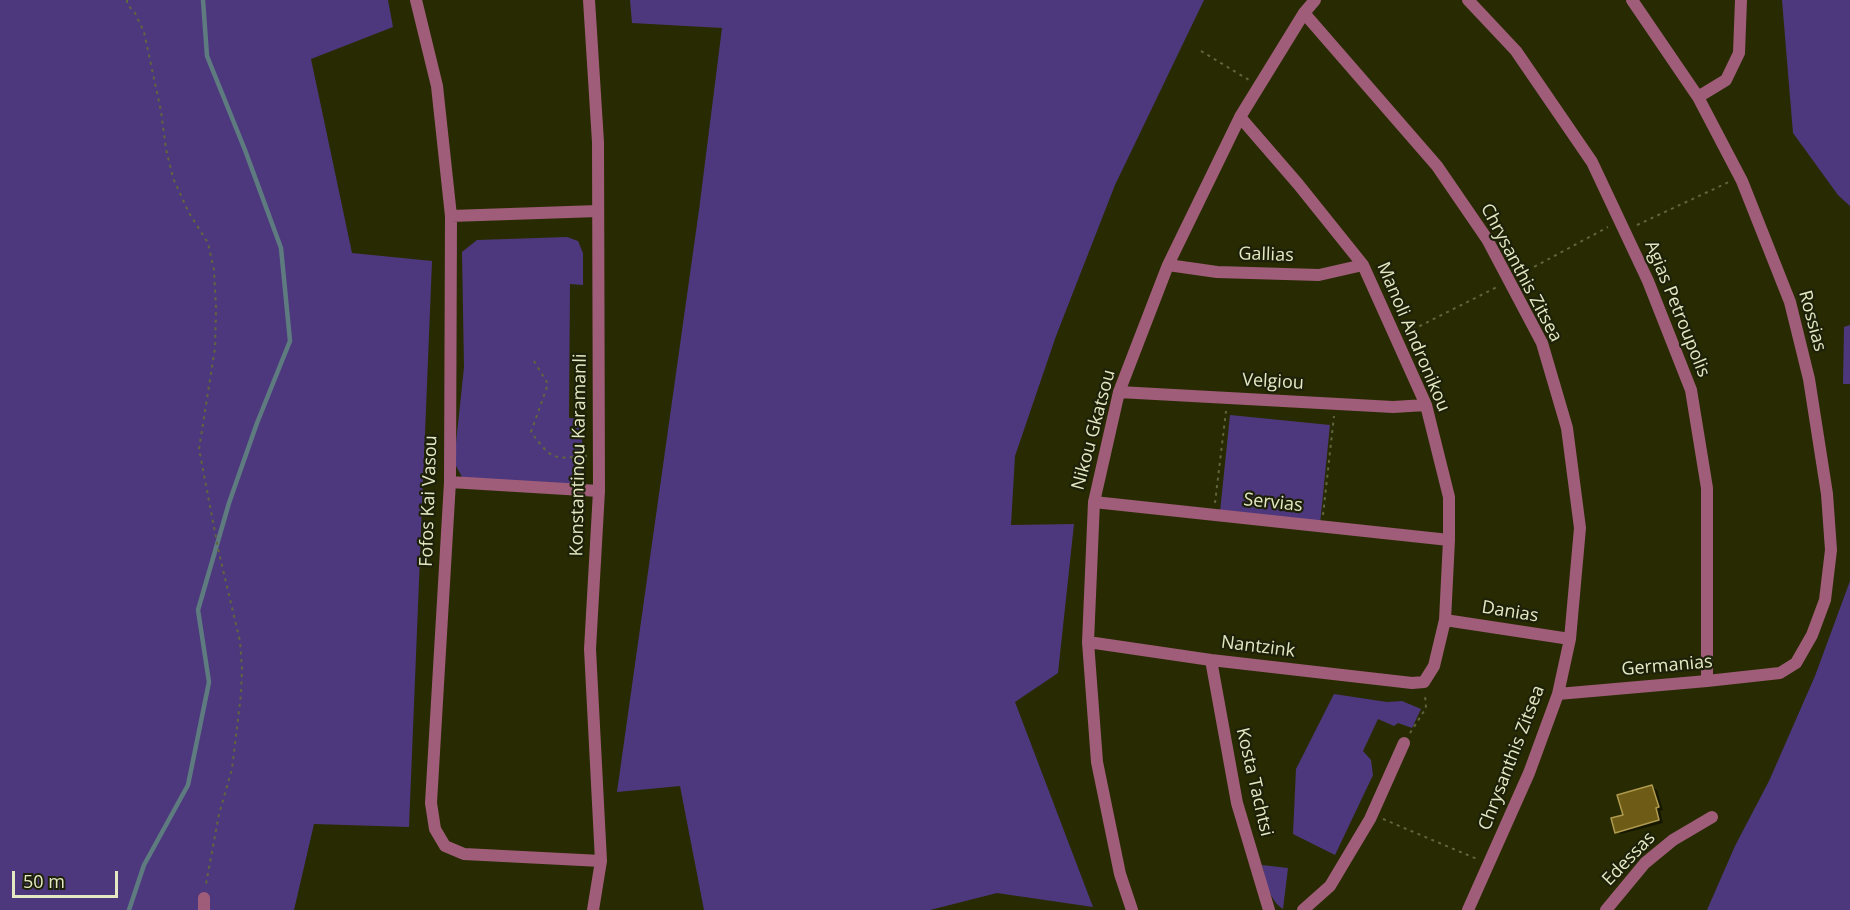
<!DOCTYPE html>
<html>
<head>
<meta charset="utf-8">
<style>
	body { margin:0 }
	#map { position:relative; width:1850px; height:910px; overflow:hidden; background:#282b02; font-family:"Open Sans",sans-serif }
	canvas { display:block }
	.scale { position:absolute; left:12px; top:871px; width:106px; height:27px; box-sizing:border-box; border:3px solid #e4e9c4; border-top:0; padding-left:8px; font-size:18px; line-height:21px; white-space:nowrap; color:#e4e9c4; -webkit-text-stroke:4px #1e2109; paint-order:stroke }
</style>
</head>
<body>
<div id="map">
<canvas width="1850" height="910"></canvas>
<div class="scale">50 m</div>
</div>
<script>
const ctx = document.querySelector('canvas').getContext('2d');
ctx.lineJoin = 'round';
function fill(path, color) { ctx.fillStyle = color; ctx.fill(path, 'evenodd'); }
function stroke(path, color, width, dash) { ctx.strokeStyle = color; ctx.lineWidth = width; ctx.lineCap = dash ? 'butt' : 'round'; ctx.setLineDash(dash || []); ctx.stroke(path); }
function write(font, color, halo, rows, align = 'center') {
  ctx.font = font + ' "Open Sans",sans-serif'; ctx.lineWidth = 4.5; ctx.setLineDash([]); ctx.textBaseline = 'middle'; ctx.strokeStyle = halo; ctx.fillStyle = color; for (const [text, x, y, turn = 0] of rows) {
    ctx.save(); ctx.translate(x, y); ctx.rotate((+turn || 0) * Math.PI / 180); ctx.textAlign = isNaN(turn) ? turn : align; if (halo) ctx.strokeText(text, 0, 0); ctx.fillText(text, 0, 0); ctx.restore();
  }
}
const green = new Path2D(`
	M0 0H388L393 27 311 59 352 253 432 261 409 827 314 824 294 910H0Z
	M630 0H1204L1115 185 1056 336 1015 456 1011 525 1074 524 1058 673 1015 702 1093 907 997 893 930 910H704L680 786 617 792 699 210 722 28 632 23Z
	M1782 0H1850V206L1838 195 1793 133Z
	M567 237 578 241 583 253V285L570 284 569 418 581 419 583 462 580 478 570 486 463 479 454 462 464 367 462 252 477 240Z
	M1850 325V384H1843L1844 327Z
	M1230 415 1330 425 1320 524 1220 512Z
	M1850 581V910H1707L1735 846 1769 781 1815 676Z
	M1334 694 1387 702 1402 701 1421 709 1412 728 1398 723 1394 726 1378 719 1363 751 1371 760 1373 775 1335 855 1293 834 1296 769Z
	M1262 865 1288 868 1283 909C1268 899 1267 882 1262 865Z`);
const shadow = new Path2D(`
	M1652 787 1657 790 1663 810 1660 811 1663 823 1621 834 1616 832 1625 816Z`);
const stream = new Path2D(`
	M129 910 144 865 188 785 209 682 198 610 229 503 257 423 290 341 281 248 245 150 207 56 203 0`);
const building = new Path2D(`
	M1652 785 1659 807 1656 808 1659 820 1615 833 1611 818 1623 815 1617 795Z`);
const path = new Path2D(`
	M127 0V4L135 13 144 32 161 111 166 149 173 178 189 213 208 243 214 270 216 308 215 348 199 449 219 553 240 641 242 669 241 694 232 769 219 814 206 884
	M1201 51 1249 80
	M1637 225 1729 182
	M1521 274 1608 227
	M1406 333 1497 287
	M534 361 548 384 531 432C552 460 552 459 587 456
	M1215 503 1226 411
	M1323 515 1334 416
	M1410 733 1426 708 1425 695
	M1383 819 1477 859`);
const street = new Path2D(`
	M416 0 437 86 451 216 450 482 431 803 435 829 445 846 464 854 601 861
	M589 0 598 142 599 491 590 649 601 861 593 910
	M1468 0 1516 51 1592 162 1648 281 1691 390 1707 488V681
	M1304 13 1437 166 1487 239 1542 343 1567 428 1580 528 1570 639 1558 694 1529 773 1468 910
	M1698 97 1726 80 1739 53 1741 0
	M451 216 598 211
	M1168 265 1217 272 1319 275 1363 265
	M1119 392 1393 407 1426 405
	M450 482 599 491
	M1094 502 1449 540
	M1445 620 1570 639
	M1088 642 1211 660 1412 683 1424 682 1434 666 1445 620 1449 540V497L1426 405 1363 265 1298 184 1240 117
	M1211 660 1237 803 1269 910
	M1558 694 1707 681 1780 673 1796 663 1812 635 1825 600 1831 550 1827 494 1809 379 1790 302 1742 181 1698 97 1632 0
	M204 910V898
	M1132 910 1120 874 1097 762 1088 642 1094 502 1119 392 1168 265 1240 117 1304 13 1315 0
	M1303 910 1330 886 1370 819 1404 743
	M1606 910 1645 863 1673 840 1712 817`);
const streetNames = [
	["Gallias",1266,255,2],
	["Chrysanthis Zitsea",1521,273,62],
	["Agias Petroupolis",1677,309,68],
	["Rossias",1812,321,75],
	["Manoli Andronikou",1413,337,67],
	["Velgiou",1273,382,3],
	["Nikou Gkatsou",1094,430,-75],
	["Konstantinou Karamanli",579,455,-89],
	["Fofos Kai Vasou",429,501,-88],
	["Servias",1273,503,6],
	["Danias",1510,612,9],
	["Nantzink",1258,647,7],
	["Germanias",1667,666,-5],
	["Chrysanthis Zitsea",1512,758,-69],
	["Kosta Tachtsi",1254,782,77],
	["Edessas",1629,859,-46]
];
fill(green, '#4d387e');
fill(shadow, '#0007');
stroke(stream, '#5e7c80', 4.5);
fill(building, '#6d5b16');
stroke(building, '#af9a4e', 1.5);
stroke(path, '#61653d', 2, [3, 4.5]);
stroke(street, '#9f5d79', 12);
write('18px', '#e4e9c4', '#1e2109', streetNames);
</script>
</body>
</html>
